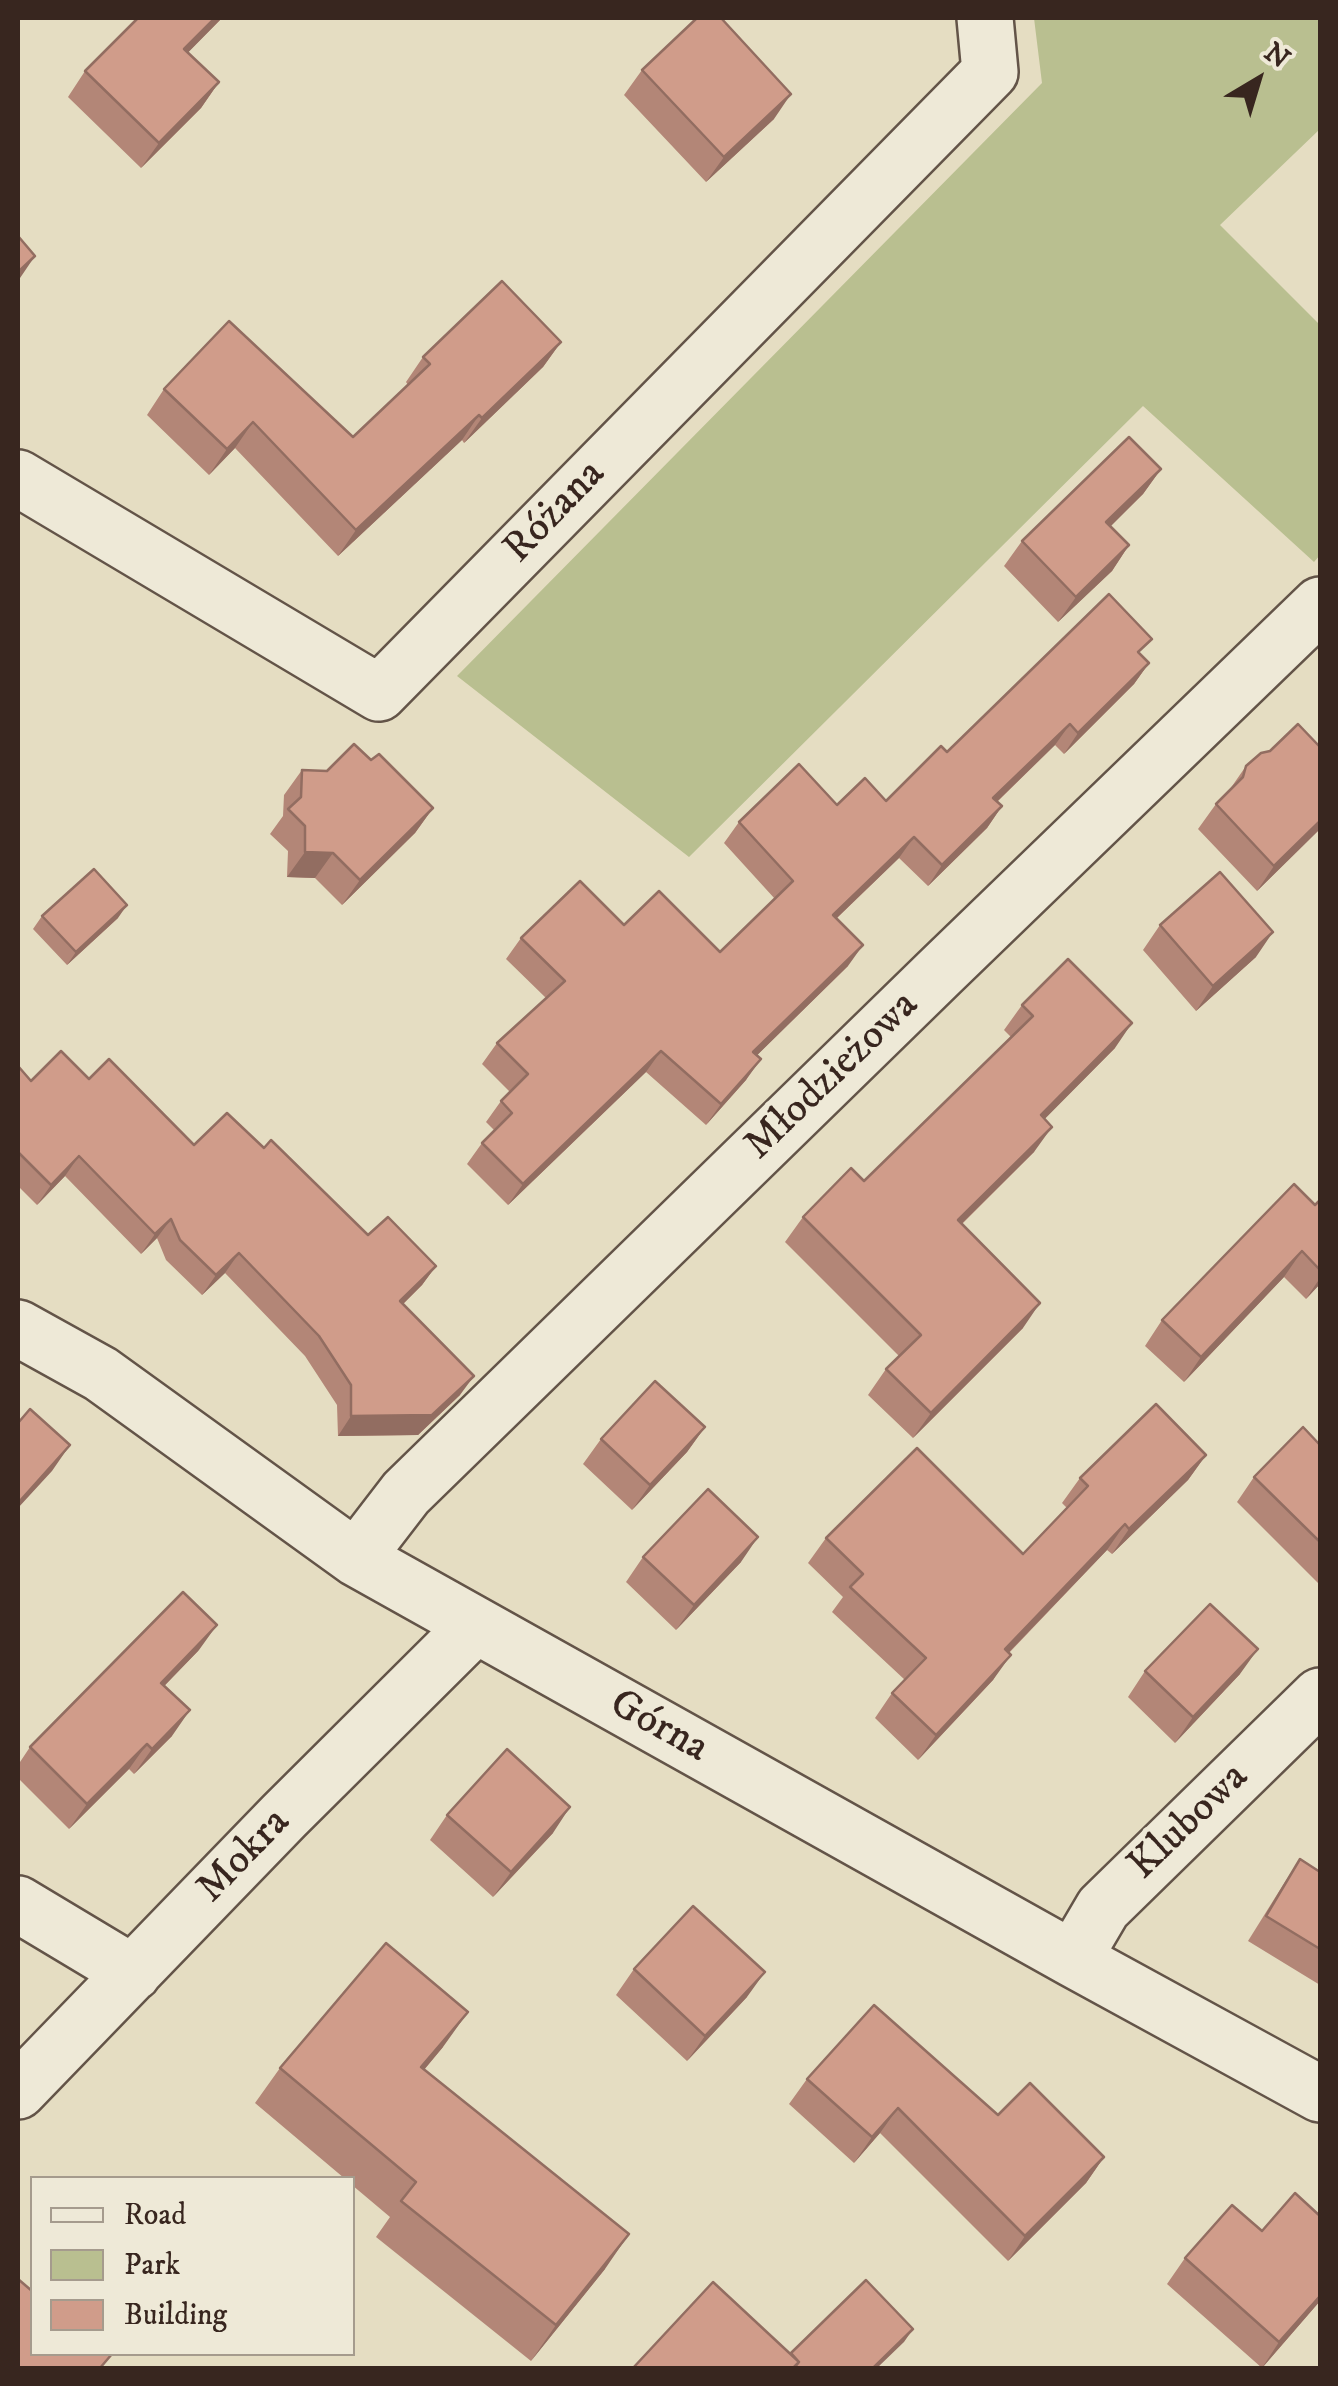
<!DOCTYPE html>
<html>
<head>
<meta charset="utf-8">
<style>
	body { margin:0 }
	#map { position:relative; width:1338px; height:2386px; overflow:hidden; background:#e5ddc2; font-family:"IM FELL DW Pica",serif }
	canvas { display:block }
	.frame { position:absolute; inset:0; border:20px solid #38261f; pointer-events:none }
	.legend { position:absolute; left:30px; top:2176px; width:325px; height:180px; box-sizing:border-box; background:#eee9d7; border:2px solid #a59b8d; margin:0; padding:12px 18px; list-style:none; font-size:30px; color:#38261f }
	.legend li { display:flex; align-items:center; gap:20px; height:50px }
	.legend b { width:50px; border:2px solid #a59b8d }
	.north { position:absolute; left:1208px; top:30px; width:100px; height:100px; -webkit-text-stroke:8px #eee9d7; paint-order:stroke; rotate:38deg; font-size:28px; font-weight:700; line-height:40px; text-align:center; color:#38261f }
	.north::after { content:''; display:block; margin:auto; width:35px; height:45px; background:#38261f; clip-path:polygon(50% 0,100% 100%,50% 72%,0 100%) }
</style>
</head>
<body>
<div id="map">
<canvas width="1338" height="2386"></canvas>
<div class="frame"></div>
<ul class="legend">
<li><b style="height:12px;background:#eee9d7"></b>Road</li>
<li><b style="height:28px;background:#b9bf90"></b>Park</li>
<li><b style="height:28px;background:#d09c8a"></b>Building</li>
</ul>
<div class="north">N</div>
</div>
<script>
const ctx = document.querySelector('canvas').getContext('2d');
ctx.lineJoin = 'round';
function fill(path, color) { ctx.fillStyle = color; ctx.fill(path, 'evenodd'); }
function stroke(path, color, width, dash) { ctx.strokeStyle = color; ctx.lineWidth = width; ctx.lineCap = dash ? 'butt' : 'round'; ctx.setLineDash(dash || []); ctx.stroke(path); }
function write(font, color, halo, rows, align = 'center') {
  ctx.font = font + ' "IM FELL DW Pica",serif'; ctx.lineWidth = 10; ctx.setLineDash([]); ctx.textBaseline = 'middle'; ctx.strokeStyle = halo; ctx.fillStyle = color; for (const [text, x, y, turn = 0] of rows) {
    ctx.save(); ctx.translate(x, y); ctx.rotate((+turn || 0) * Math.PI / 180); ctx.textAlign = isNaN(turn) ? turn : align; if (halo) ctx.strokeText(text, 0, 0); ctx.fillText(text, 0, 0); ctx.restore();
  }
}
const green = new Path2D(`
	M1034 18H1320V129L1220 225 1320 325V555L1314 562 1143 406 689 857 457 676 1042 83Z`);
const street = new Path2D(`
	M18 478 379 693 990 72 985 18
	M18 1328 101 1374 356 1558 1073 1959 1320 2094
	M356 1558 406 1493 940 972 1320 605
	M18 1904 133 1973
	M1073 1959 1103 1908 1320 1696
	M18 2091 284 1816 475 1626`);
const wall = new Path2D(`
	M138 18H222L188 52 219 82 201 108 141 168 68 97 85 71Z
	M642 70 774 119 706 182 624 95Z
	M561 342 543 367 464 443 462 440 338 556 235 448 209 475 147 415 164 389 353 437 408 385 406 382 423 357Z
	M1161 469 1143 494 1110 526 1129 545 1112 571 1058 622 1004 566 1022 541Z
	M1140 655 1149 663 1134 684 1064 754 1055 745 997 802 1002 806 987 828 928 886 899 858 837 918 848 966 757 1055 746 1080 706 1125 646 1072 508 1205 467 1164 482 1143 494 1130 486 1122 501 1101 510 1092 482 1064 497 1043 546 998 506 959 521 938 624 925 720 952 775 899 724 843 739 822 837 805 886 801 947 752Z
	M1320 747V829L1257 891 1198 829 1216 804 1228 792 1246 766Z
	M371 760 433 808 415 833 342 905 315 878 287 877 288 851 270 834 283 816 284 795 302 770 327 771Z
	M42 916 118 918 67 965 33 929Z
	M1160 925 1256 957 1196 1011 1143 950Z
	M1022 1005 1115 1048 1044 1119 1034 1152 962 1224 1023 1328 913 1438 868 1395 886 1369 899 1356 785 1242 803 1217 864 1181 1011 1037 1004 1030Z
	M18 1066 31 1081 89 1079 194 1145 264 1148 368 1235 436 1266 422 1285 403 1304 460 1395 418 1435 338 1436 337 1405 305 1356 225 1273 202 1295 166 1260 157 1238 141 1254 65 1176 37 1205 18 1186Z
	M1320 1200V1284L1306 1299 1284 1277 1184 1382 1145 1346 1162 1320Z
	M705 1427 687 1452 632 1510 583 1464 601 1439Z
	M1320 1445V1585L1237 1502 1254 1477Z
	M1206 1455 1188 1480 1112 1554 1107 1550 1009 1653 993 1680 918 1760 875 1718 892 1693 905 1680 832 1612 843 1597 808 1563 826 1538 1023 1554 1067 1508 1062 1503 1080 1478Z
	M643 1557 741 1562 676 1630 626 1582Z
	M199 1650 164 1686 172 1736 134 1774 129 1769 69 1829 18 1778V1765L30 1747Z
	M1145 1671 1240 1674 1175 1743 1128 1697Z
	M447 1815 553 1833 493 1897 430 1840Z
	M1300 1859 1320 1872V1985L1248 1941 1283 1885Z
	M634 1969 747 1997 687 2061 616 1995Z
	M443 2047 424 2070 605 2269 531 2361 376 2237 390 2217 352 2185V2178H344L255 2103 280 2068Z
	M807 2079 998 2115 1104 2157 1086 2183 1008 2261 880 2133 854 2163 789 2104Z
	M1320 2216V2301L1262 2368 1167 2284 1185 2258 1262 2231Z`);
const shadedWall = new Path2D(`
	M215 18H222L167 74 184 49Z
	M219 82 201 108 141 168 159 143Z
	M791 94 774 119 706 182 724 157Z
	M35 256 18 281V272Z
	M561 342 543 367 464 443 482 418Z
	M479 415 462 440 338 556 356 530Z
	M253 422 235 448 209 475 227 449Z
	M1161 469 1143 494 1089 548 1106 522Z
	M1129 545 1112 571 1058 622 1076 597Z
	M1149 663 1134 684 1064 754 1078 733Z
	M1070 724 1055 745 979 819 993 798Z
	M1002 806 987 828 928 886 942 865Z
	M433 808 415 833 342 905 360 880Z
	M1320 821V829L1257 891 1274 866Z
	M914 837 899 858 818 936 833 915Z
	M305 852 333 853 315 878 287 877Z
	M127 905 118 918 67 965 76 952Z
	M1273 932 1256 957 1196 1011 1213 986Z
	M863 945 848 966 739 1073 753 1052Z
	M1132 1023 1115 1048 1023 1141 1041 1115Z
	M661 1051 646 1072 508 1205 523 1184Z
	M761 1059 746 1080 706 1125 721 1104Z
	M1052 1127 1034 1152 940 1245 958 1220Z
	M79 1156 65 1176 37 1205 51 1185Z
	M171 1219 157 1238 141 1254 155 1234Z
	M1302 1251 1284 1277 1184 1382 1201 1357Z
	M239 1253 225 1273 202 1295 216 1275Z
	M436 1266 422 1285 386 1321 400 1301Z
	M1320 1278V1284L1306 1299Z
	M1040 1303 1023 1328 913 1438 931 1413Z
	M474 1376 460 1395 418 1435 338 1436 351 1416Z
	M705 1427 687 1452 632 1510 650 1485Z
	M70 1445 52 1471 18 1508V1503Z
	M1206 1455 1188 1480 1112 1554 1129 1529Z
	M1125 1524 1107 1550 988 1674 1005 1649Z
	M758 1537 741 1562 676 1630 694 1605Z
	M217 1625 199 1650 143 1708 161 1683Z
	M1258 1649 1240 1674 1175 1743 1193 1717Z
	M1011 1655 993 1680 918 1760 936 1735Z
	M190 1710 172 1736 134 1774 152 1749Z
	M147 1744 129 1769 69 1829 87 1804Z
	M570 1807 553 1833 493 1897 511 1872Z
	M765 1972 747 1997 687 2061 705 2036Z
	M468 2012 443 2047 396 2103 421 2067Z
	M898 2108 880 2133 854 2163 872 2137Z
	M1104 2157 1086 2183 1008 2261 1025 2236Z
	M629 2234 605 2269 531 2361 556 2325Z
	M1320 2296V2301L1262 2368 1279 2342Z
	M913 2329 904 2342 877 2368H873Z`);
const building = new Path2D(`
	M138 18H215L184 49 219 82 159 143 85 71Z
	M697 18H721L791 94 724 157 642 70Z
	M18 236 35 256 18 272Z
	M502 281 561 342 482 418 479 415 356 530 253 422 227 449 164 389 229 321 353 437 430 364 423 357Z
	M1129 437 1161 469 1106 522 1129 545 1076 597 1022 541Z
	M1109 594 1152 639 1138 652 1149 663 1078 733 1070 724 993 798 1002 806 942 865 914 837 833 915 863 945 753 1052 761 1059 721 1104 661 1051 523 1184 482 1143 512 1113 501 1101 528 1074 497 1043 565 981 521 938 580 881 624 925 659 891 720 952 793 881 739 822 799 764 837 805 865 778 886 801 941 746 947 752Z
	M1298 724 1320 747V821L1274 866 1216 804 1243 777 1246 766 1261 753 1270 751Z
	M354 744 371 760 379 754 433 808 360 880 333 853 305 852V826L288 809 301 797 302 770 327 771Z
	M94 869 127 905 76 952 42 916Z
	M1220 872 1273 932 1213 986 1160 925Z
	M1068 959 1132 1023 1041 1115 1052 1127 958 1220 1040 1303 931 1413 886 1369 921 1335 803 1217 851 1168 864 1181 1033 1016 1022 1005Z
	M61 1051 89 1079 109 1059 194 1145 227 1113 264 1148 271 1140 368 1235 388 1217 436 1266 400 1301 474 1376 432 1415 351 1416V1385L319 1336 239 1253 216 1275 180 1240 171 1219 155 1234 79 1156 51 1185 18 1152V1066L31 1081Z
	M1294 1184 1315 1205 1320 1200V1270L1302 1251 1201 1357 1162 1320Z
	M655 1381 705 1427 650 1485 601 1439Z
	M1156 1404 1206 1455 1129 1529 1125 1524 1005 1649 1011 1655 936 1735 892 1693 926 1658 850 1587 863 1574 826 1538 917 1448 1023 1554 1088 1486 1080 1478Z
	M30 1409 70 1445 18 1503V1423Z
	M1303 1427 1320 1445V1542L1254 1477Z
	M708 1489 758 1537 694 1605 643 1557Z
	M183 1592 217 1625 161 1683 190 1710 152 1749 147 1744 87 1804 30 1747Z
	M1210 1604 1258 1649 1193 1717 1145 1671Z
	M507 1749 570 1807 511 1872 447 1815Z
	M1300 1859 1320 1872V1949L1266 1916Z
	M693 1906 765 1972 705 2036 634 1969Z
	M386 1943 468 2012 421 2067 629 2234 556 2325 401 2201 416 2182 280 2068Z
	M874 2005 998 2115 1030 2083 1104 2157 1025 2236 898 2108 872 2137 807 2079Z
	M1295 2193 1320 2216V2296L1279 2342 1185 2258 1232 2205 1262 2231Z
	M18 2279 32 2291V2354H112L100 2368H18Z
	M866 2280 913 2329 873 2368H797L795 2367 799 2362 791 2353Z
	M713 2282 799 2362 793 2368H633Z`);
const streetNames = [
	["Różana",556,513,-46],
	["Młodzieżowa",833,1077,-44],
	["Górna",658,1728,29],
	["Klubowa",1190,1823,-44],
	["Mokra",245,1857,-46]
];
fill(green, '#b9bf90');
stroke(street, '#635448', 60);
stroke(street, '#eee9d7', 55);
fill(wall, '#b38677');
fill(shadedWall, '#926d61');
fill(building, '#d09c8a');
stroke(building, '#926d61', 2.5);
write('42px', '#38261f', '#eee9d7', streetNames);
</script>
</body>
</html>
